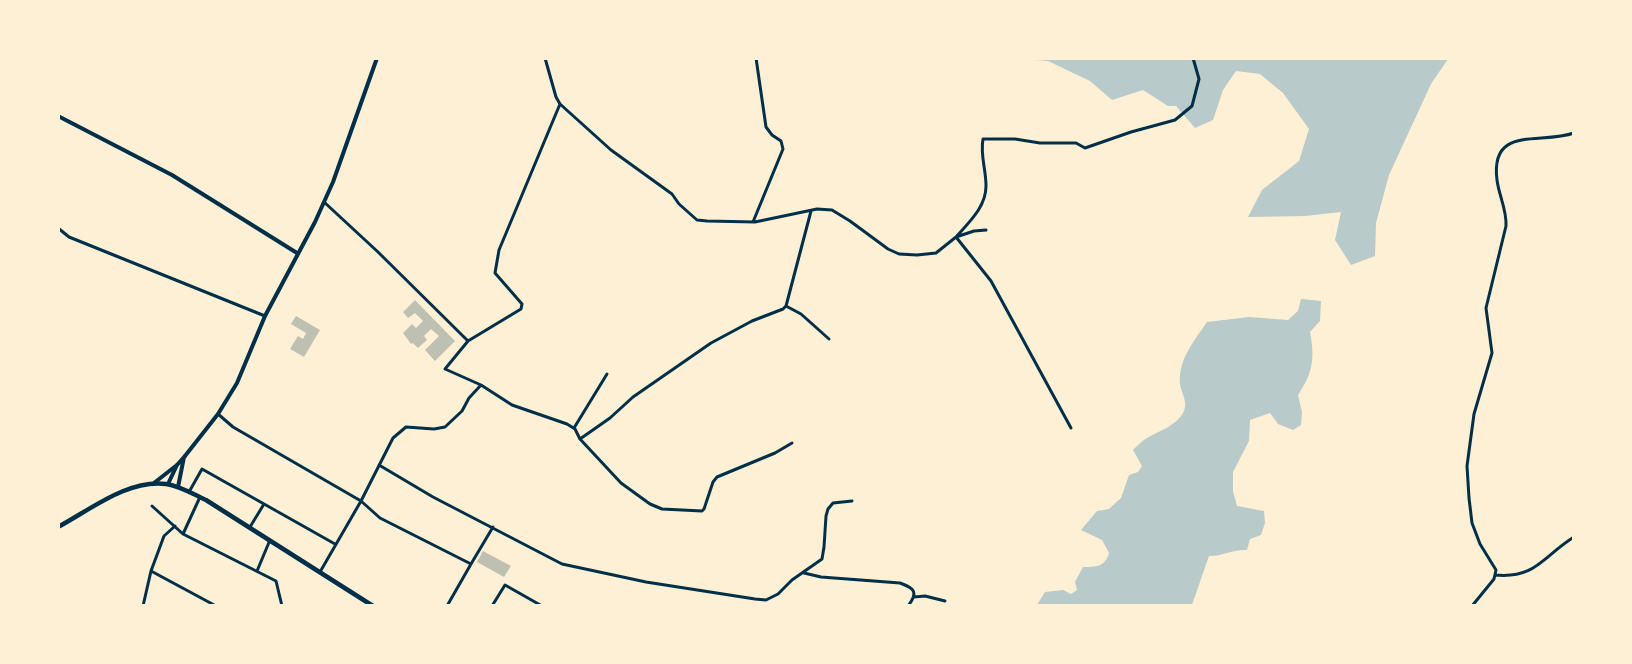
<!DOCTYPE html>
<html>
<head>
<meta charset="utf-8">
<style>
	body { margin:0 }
	#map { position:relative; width:1632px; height:664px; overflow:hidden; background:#fdf0d5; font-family:"Fira Sans",sans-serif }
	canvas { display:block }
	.frame { position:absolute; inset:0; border:60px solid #fdf0d5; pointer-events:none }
</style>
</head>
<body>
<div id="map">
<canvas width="1632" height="664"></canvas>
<div class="frame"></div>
</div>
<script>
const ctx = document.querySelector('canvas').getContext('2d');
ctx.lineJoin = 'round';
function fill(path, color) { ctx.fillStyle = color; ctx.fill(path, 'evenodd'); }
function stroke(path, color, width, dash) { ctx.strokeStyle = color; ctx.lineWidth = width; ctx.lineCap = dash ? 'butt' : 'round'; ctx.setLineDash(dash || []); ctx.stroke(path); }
const green = new Path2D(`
	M1022 59H1448L1431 84 1389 175 1376 223 1375 256 1351 265 1335 240 1341 212 1305 216 1248 217 1262 190 1299 161 1309 129 1283 93 1260 74 1236 71 1223 90 1213 120 1195 128 1176 106H1168L1143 90 1112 100 1090 81 1048 61Z
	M1301 299 1321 301 1320 321 1310 332C1315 358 1313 373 1298 395L1302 412 1301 425 1293 430 1278 424 1270 413 1250 420 1249 441 1233 472V491L1237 506 1264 511 1265 523 1261 535 1250 539 1247 550C1233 549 1223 556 1209 556L1192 605H1037L1045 592 1063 590 1071 594 1077 590 1075 582 1083 567C1096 567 1105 567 1109 553L1102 540 1081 530 1097 511 1109 509 1121 498 1129 475 1138 472 1142 466 1133 450C1137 446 1142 441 1147 438 1159 431 1178 425 1184 411 1188 401 1181 393 1180 384 1178 360 1194 341 1207 322L1249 317 1288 320 1298 311Z`);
const building = new Path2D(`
	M415 300 455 341 435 361 425 350 439 336 431 329 424 336 427 340 418 348 413 343 411 344 403 333 412 324 416 328 423 321 415 313 408 318 403 312Z
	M296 316 320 330 304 357 290 349 298 336 303 339 306 333 291 324Z
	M483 551 511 566 504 577 477 562Z`);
const minor = new Path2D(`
	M545 58 556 97 560 104 611 150 672 194 679 204 697 220 707 221 755 222 817 209 832 210 850 221 888 249 899 254 917 255 936 253 956 237 974 231 986 230
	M324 202 378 252 468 341 521 309 522 304 495 273 499 250 560 104
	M753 222 783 149 781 141 772 135 766 127 756 58
	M58 228 69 237 265 316
	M786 306 811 211
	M468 341 445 369 481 385
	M218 414 233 427 361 501 380 518 471 564 447 606
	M574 428 607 374
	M1071 428 991 281 956 237C969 222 986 207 986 186 986 169 980 155 983 139H1015L1040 143H1076L1085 148 1131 132 1175 120 1192 106 1199 79 1193 58
	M580 439 610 418 633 397 711 343 752 321 783 309 786 306 801 314 829 339
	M379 465 433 497 562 564 646 582 755 599 766 600 778 594 792 580 822 559 824 547 826 516 828 509 833 503 852 501
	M189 492 202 469 335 544
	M152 506 183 534 276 581 282 606
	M250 527 264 504
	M183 534 200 497
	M471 564 493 527
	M151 571 216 606
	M257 571 270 540
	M320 572 361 501 393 438 406 427 434 429 445 427 462 411 469 398 481 385 512 405 567 424 575 429 580 439 621 483 650 504 662 509 702 511 704 509 713 482 717 477 775 453 792 443
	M804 573 821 577 900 583C914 588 919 592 908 606
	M1495 575C1536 579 1543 556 1574 537
	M914 597 925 596 945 601
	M143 606 151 571 164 536 175 526
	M492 606 505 585 542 606
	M1472 606 1494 579 1496 570 1480 544 1472 523 1469 498 1467 466 1474 414 1492 353 1486 308 1506 226C1507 210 1499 196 1497 180 1490 125 1540 145 1574 133`);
const tertiary = new Path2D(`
	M58 116 172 175 297 253
	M168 484 177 465 185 456
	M178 487 184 457`);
const secondary = new Path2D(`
	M185 456 218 414 237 383 265 316 315 222 333 182 377 58
	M154 483 177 465`);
const primary = new Path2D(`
	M58 527C90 510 128 479 166 484 180 486 193 494 206 500L373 606`);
fill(green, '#b9caca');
fill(building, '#bec0b2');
stroke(minor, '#003049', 3);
stroke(tertiary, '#003049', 4);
stroke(secondary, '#003049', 4);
stroke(primary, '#003049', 4.5);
</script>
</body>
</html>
